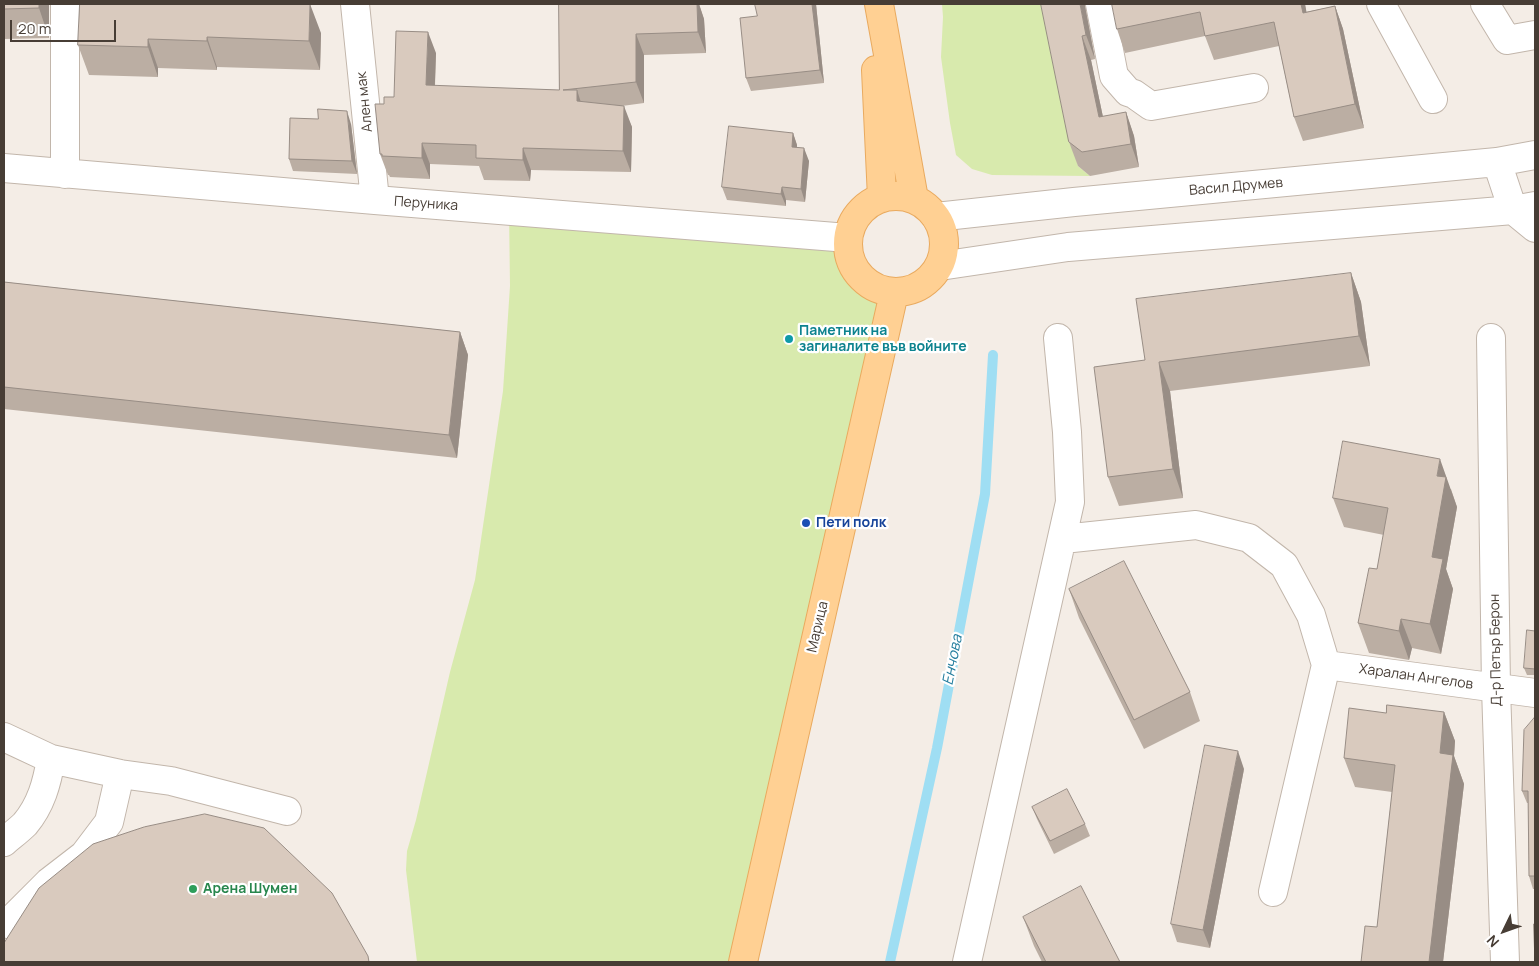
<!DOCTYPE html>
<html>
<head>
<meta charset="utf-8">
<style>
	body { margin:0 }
	#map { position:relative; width:1539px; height:966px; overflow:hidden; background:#f4ede6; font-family:Manrope,sans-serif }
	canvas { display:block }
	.frame { position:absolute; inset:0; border:5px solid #473d35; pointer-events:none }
	.north { position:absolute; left:1479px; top:906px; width:50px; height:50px; -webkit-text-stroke:4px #fff; paint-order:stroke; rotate:228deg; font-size:14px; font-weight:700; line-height:20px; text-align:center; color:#473d35 }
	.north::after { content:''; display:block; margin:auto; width:18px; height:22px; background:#473d35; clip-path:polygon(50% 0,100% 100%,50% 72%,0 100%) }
	.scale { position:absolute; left:10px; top:20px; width:106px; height:22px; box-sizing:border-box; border:2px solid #473d35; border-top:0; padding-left:6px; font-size:15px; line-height:18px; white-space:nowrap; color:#473d35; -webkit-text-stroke:4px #fff; paint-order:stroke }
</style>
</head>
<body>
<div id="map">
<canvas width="1539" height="966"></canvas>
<div class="frame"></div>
<div class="north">N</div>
<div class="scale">20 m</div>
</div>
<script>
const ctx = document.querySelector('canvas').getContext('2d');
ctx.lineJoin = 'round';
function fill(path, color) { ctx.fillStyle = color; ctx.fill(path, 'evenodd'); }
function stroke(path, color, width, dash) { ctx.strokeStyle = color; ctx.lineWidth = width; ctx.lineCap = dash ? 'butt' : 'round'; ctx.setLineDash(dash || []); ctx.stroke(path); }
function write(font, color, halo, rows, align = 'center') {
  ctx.font = font + ' Manrope,sans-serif'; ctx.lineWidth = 4.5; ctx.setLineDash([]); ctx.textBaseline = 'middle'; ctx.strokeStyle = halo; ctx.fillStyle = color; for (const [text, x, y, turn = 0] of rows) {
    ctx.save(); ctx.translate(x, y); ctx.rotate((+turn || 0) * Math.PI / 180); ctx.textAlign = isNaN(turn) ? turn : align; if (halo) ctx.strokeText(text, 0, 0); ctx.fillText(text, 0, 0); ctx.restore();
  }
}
const green = new Path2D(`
	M942 4H1045L1078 166 1090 176 992 175 972 169 956 155 950 123 941 57 943 17Z
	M509 211 848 238 859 275 894 293 743 962H417L406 870 407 851 416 820 450 672 475 580 503 391 510 286Z`);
const stream = new Path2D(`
	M890 962 937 748 985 494 993 355`);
const minor = new Path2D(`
	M355 4 375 200
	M1100 4 1114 76 1128 92 1134 94 1151 106 1254 88
	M1381 4 1433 99
	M1485 4 1507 40 1535 35
	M1497 162 1513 210 1535 228
	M4 168 375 200 848 238
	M65 174V4
	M936 217 1074 202 1497 162 1535 155
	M940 266 1068 247 1513 210 1535 206
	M1491 338 1496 688 1505 962
	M1063 539 1196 525 1249 538 1284 565 1311 615 1326 665 1273 892
	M1326 665 1535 693
	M4 737 51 759 120 774 171 781 287 811
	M4 842C11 836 19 830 25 824 41 805 47 783 51 759
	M7 924 49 882 84 855 109 822 120 774
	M967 962 1070 502 1067 432 1058 338`);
const major = new Path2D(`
	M879 4 914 199
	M876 70 882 198
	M848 244a48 48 0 1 1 96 0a48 48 0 1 1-96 0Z
	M743 962 894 293`);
const wall = new Path2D(`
	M4 4H49V38L4 39Z
	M80 4 321 33 320 70 217 67V70L158 68V77L89 75 78 45Z
	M559 4H699L704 19 706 53 644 55V103L622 106 632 127 631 172 531 170 530 181 484 180 479 166 430 164V179L390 177 389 175H388L380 154 384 104 394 97 436 53 435 86 559 90Z
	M816 4 824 83 751 91 746 78 757 16Z
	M1112 4H1305L1306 12 1335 6 1343 29 1364 128 1303 141 1294 117 1279 46 1214 60 1205 36 1125 53 1117 29Z
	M1085 6 1095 59 1091 60 1103 117 1126 112 1134 136 1139 167 1090 176 1078 166 1069 142Z
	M351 124 357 174 293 171 289 159Z
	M793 133 797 145V148L809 161 805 202 786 200V206L727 200 722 187Z
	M1351 273 1361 302 1370 366 1170 391 1183 498 1119 506 1108 477 1145 360Z
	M4 282 460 332 468 355 457 458 4 409Z
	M1451 489 1457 507 1446 569 1453 589 1441 654 1412 648 1409 660 1369 653 1358 623 1377 569 1384 535 1344 527 1333 498Z
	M1069 589 1190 692 1200 721 1144 749 1079 618Z
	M1535 631V675H1527L1524 668Z
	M1444 712 1455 741 1454 756 1464 784 1443 962H1361L1377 927 1392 792 1355 787 1344 758 1386 713Z
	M1535 717V889H1533L1529 876 1528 803H1527L1522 791Z
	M1244 769 1210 948 1177 942 1171 924Z
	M1032 807 1085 824 1090 836 1054 854 1037 819Z
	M1023 917 1120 962H1042L1034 946Z`);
const shadedWall = new Path2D(`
	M39 4H49V38L39 8Z
	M310 4 321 33 320 70 309 41Z
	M697 4H699L704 19 706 53 698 32Z
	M812 4H816L824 83 820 70Z
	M1080 4H1085V6L1095 59 1086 35Z
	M1301 4H1305L1311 36 1303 13Z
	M1335 6 1343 29 1364 128 1355 104Z
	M428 32 436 53 434 107 426 85Z
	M636 34 644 55V103L636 82Z
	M1082 36 1091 60 1108 141 1099 117Z
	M207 37 217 67V70L207 41Z
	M148 39 158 68V77L148 47Z
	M577 90 584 112 577 101Z
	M624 106 632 127 631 172 623 151Z
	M347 111 351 124 357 174 352 161Z
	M1126 112 1134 136 1139 167 1131 144Z
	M793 133 797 145 796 160 792 147Z
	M422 143 430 164V179L422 158Z
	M523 148 531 170 530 181 523 160Z
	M804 148 809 161 805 202 801 189Z
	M782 187 786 200V206L781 194Z
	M1351 273 1361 302 1370 366 1359 336Z
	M460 332 468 355 457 458 449 435Z
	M1159 362 1170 391 1183 498 1173 469Z
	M1440 459 1457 507 1446 569 1453 589 1441 654 1430 624 1432 557 1437 476Z
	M1401 619 1412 648 1409 660 1399 631Z
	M1444 712 1455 741 1454 756 1464 784 1443 962H1429L1440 753Z
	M1238 751 1244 769 1210 948 1203 930Z`);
const building = new Path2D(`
	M4 4H39V8L4 9Z
	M80 4H310L309 41 207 37V41L148 39V47L78 45Z
	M559 4H697L698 32 636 34V82L563 90H577V101L624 106 623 151 523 148V160L476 158V145L422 143V158L382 156V154H380L375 104H384V97H394L396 31 428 32 426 85 559 90Z
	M755 4H812L820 70 746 78 740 18 757 16Z
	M1041 4H1080L1086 35 1082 36 1099 117 1126 112 1131 144 1082 152 1069 142Z
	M1112 4H1301L1303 13 1335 6 1355 104 1294 117 1274 22 1205 36 1200 12 1117 29Z
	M318 109 347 111 352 161 289 159 290 118 318 119Z
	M729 126 793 133 792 147 804 148 801 189 782 187 781 194 722 187Z
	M1351 273 1359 336 1159 362 1173 469 1108 477 1094 367 1145 360 1136 299Z
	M4 282 460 332 449 435 4 387Z
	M1343 441 1440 459 1437 476 1446 477 1432 557 1443 559 1430 624 1401 619 1399 631 1358 623 1369 568 1377 569 1388 508 1333 498Z
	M1124 561 1190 692 1134 720 1069 589Z
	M1527 630 1535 631V669L1524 668Z
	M1387 705 1444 712 1440 753 1453 755 1429 962H1361L1365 926 1377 927 1395 765 1344 758 1349 708 1386 713Z
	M1535 717V876H1529L1528 791H1522L1524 730Z
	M1205 745 1238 751 1203 930 1171 924Z
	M1067 789 1085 824 1050 841 1032 807Z
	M205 814 264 828 332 893 368 956 369 962H4V943L39 888 93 844 144 827Z
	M1081 886 1120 962H1046L1023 917Z
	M1534 924H1535V962Z`);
const markers = [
	[789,339,5,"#0f9aa8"],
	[806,523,5,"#1a4fb4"],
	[193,889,5,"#2e9e5b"]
];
const streetNames = [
	["Ален мак",365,102,-96],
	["Васил Друмев",1236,187,-5],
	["Перуника",426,204,4],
	["Марица",818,627,-77],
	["Д-р Петър Берон",1496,650,-91],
	["Харалан Ангелов",1416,677,8]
];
const cultureNames = [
	["Паметник на",799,331],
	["загиналите във войните",799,347]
];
const transitNames = [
	["Пети полк",816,523]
];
const leisureNames = [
	["Арена Шумен",203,889]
];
const waterNames = [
	["Енчова",953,660,-79]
];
fill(green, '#d8eaad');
stroke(stream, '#9fdef3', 10);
stroke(minor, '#c2b6ab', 30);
stroke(major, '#e9aa5f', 30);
stroke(minor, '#fff', 28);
stroke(major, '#ffd093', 28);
fill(wall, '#bbaea3');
fill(shadedWall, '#988d85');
fill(building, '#d9cabe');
stroke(building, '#988d85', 1);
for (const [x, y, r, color] of markers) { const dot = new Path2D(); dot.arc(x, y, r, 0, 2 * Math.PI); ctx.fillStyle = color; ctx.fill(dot); stroke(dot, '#fff', 2); }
write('14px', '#473d35', '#fff', streetNames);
write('bold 14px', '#0d838f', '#fff', cultureNames, 'left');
write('bold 14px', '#164399', '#fff', transitNames, 'left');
write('bold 14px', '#27864d', '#fff', leisureNames, 'left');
write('italic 15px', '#257e9e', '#fff', waterNames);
</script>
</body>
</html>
